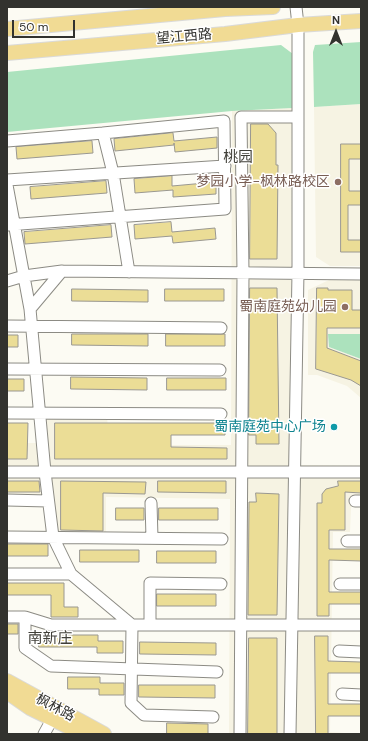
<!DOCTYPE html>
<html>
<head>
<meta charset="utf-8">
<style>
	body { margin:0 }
	#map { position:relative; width:368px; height:741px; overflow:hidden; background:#fcfbf3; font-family:"DM Sans",sans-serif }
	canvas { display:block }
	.frame { position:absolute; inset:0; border:8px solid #32322e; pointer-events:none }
	.north { position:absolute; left:316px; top:12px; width:40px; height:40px; -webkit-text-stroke:3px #fff; paint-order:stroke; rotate:0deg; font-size:11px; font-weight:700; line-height:16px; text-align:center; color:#32322e }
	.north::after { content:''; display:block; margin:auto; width:14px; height:18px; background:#32322e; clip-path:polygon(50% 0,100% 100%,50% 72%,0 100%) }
	.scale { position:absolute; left:12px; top:20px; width:63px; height:18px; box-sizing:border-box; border:2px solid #32322e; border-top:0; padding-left:5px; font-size:12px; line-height:14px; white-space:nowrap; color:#32322e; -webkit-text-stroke:3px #fff; paint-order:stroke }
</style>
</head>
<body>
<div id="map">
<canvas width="368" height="741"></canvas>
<div class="frame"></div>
<div class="north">N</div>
<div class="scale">50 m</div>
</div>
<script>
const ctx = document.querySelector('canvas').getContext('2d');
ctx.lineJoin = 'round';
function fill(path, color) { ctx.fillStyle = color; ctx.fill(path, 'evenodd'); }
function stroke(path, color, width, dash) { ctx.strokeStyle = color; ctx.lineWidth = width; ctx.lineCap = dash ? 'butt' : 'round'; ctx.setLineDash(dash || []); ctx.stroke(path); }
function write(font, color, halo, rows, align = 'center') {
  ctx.font = font + ' "DM Sans","Noto Sans SC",sans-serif'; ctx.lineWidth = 3; ctx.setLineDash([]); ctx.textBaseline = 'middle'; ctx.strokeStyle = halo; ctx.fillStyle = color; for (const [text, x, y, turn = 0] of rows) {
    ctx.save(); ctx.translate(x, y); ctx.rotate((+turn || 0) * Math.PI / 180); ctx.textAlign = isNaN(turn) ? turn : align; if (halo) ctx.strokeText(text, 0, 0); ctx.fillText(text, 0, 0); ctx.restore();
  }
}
const built = new Path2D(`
	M361 104V266H330L316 257 314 107Z
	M292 108 291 465 361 466V507H351L350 532H333L330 732 361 734H229L230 499 106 497V534H46L43 497 7 496V443H36L34 417 107 416 109 445H231L232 111Z
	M329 280H361V334L328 335 329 347 361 359V398L347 386 317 375H308V290Z`);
const green = new Path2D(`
	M361 42V104L314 107 313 52 315 45Z
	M281 45 293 54 292 108 232 111 7 132V72Z
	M328 334H361V359L329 347Z`);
const building = new Path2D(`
	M251 124H268L276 133V165H278L277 259H250Z
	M173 133 174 141 217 137V148L175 152 174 143V145L115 151 114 139Z
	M92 141 93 153 17 159 16 147Z
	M341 144H361V159H349V191H361V205H348V240H361V252H341Z
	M172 176V186L216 182V194L173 197V190L135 193 134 179Z
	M106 181 107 193 31 199 30 187Z
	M171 222 172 232 215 228 216 239 173 243 172 236 135 239 134 225Z
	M111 225 112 237 25 244 24 232Z
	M250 288H277L279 444H256V435H249Z
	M317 288H328V290H352V310H361V328H327V348L361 361V386L351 380 316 369Z
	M72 289 148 290V302L72 301Z
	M165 289H224V301H165Z
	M72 334H148V346L72 345Z
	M166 334H225V346H166Z
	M7 335H18V347H7Z
	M71 377 147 378V390L71 389Z
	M167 378H226V390H167Z
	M7 379H24V391H7Z
	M7 423H28L27 459H7Z
	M55 423H225V435H171V447L227 448V459H55Z
	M7 481H39L40 492H7Z
	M61 481 146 482 145 494 103 493V531L61 530Z
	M158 481H226V493L158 492Z
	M338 481H361V493L345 492V530H329V549H361V561L329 560V592H361V604H329V616H317V503H322V494L326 489 338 486Z
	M256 493 279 494 277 615H248L249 502H256Z
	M116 508H144V520H116Z
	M159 508H218V520H159Z
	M7 544H48V556H7Z
	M80 550H139V562H80Z
	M157 551H216V563H157Z
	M7 583H64V607H78V617H51V595H7Z
	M157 594H216V606H157Z
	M7 624H18V634H7Z
	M39 635H98V641H123V653H97V647H39Z
	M315 636H328V661L361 662V673H328V704H361V716H328V734H316Z
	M249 638H277V734H248Z
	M140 642 216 643V655L140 654Z
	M68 677H100V683H124V695H99V689H68Z
	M139 685H215V698L139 697Z
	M167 723 208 724V734H167Z`);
const minor = new Path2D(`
	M7 141 103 133 113 173 129 272
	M7 180 225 166
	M7 185 30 309
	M7 225 225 209 224 121 103 133
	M361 274 62 271 30 309 45 472 53 537 71 574 132 625H361
	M7 281 24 276 62 271
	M7 326 221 328
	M7 369 220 370
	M7 413 221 414
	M7 472H361
	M7 500 48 501
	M355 501H361
	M151 503 152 538
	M7 537 222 539
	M347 541H361
	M7 574H71
	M340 584H361
	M7 617H25V648L51 666 217 672
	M25 617 51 625H132L131 703 144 715 213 717
	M150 624V583L221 584
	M339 651 361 652
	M342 694 361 695
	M44 734 56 712
	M240 734 243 273 241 117H297
	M290 734 298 272V25L296 7`);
const major = new Path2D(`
	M7 29 225 9 273 7
	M7 53 225 34 298 25 361 21
	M7 681 104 734
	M7 692 30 708 83 734`);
const markers = [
	[338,182,4,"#8d6e63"],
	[345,307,4,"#8d6e63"],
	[334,427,4,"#0f9aa8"]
];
const streetNames = [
	["望江西路",184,37,-5],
	["枫林路",55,708,28]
];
const educationNames = [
	["梦园小学-枫林路校区",330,182],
	["蜀南庭苑幼儿园",337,307]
];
const cultureNames = [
	["蜀南庭苑中心广场",326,427]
];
const neighbourhoodNames = [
	["桃园",238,158],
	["南新庄",50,639]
];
fill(built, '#f6f3e3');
fill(green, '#ace2bd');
fill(building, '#ebdd96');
stroke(building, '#9a9891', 1);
stroke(minor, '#8c8b84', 13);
stroke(major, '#dadad9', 16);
stroke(minor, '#fff', 11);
stroke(major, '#f1db94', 14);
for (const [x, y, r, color] of markers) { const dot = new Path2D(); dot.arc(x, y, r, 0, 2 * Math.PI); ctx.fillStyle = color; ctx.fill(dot); stroke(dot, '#fff', 1.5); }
write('14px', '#32322e', '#fff', streetNames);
write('14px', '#785e54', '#fff', educationNames, 'right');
write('14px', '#0d838f', '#fff', cultureNames, 'right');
write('15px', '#403f38', '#fff', neighbourhoodNames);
</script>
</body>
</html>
